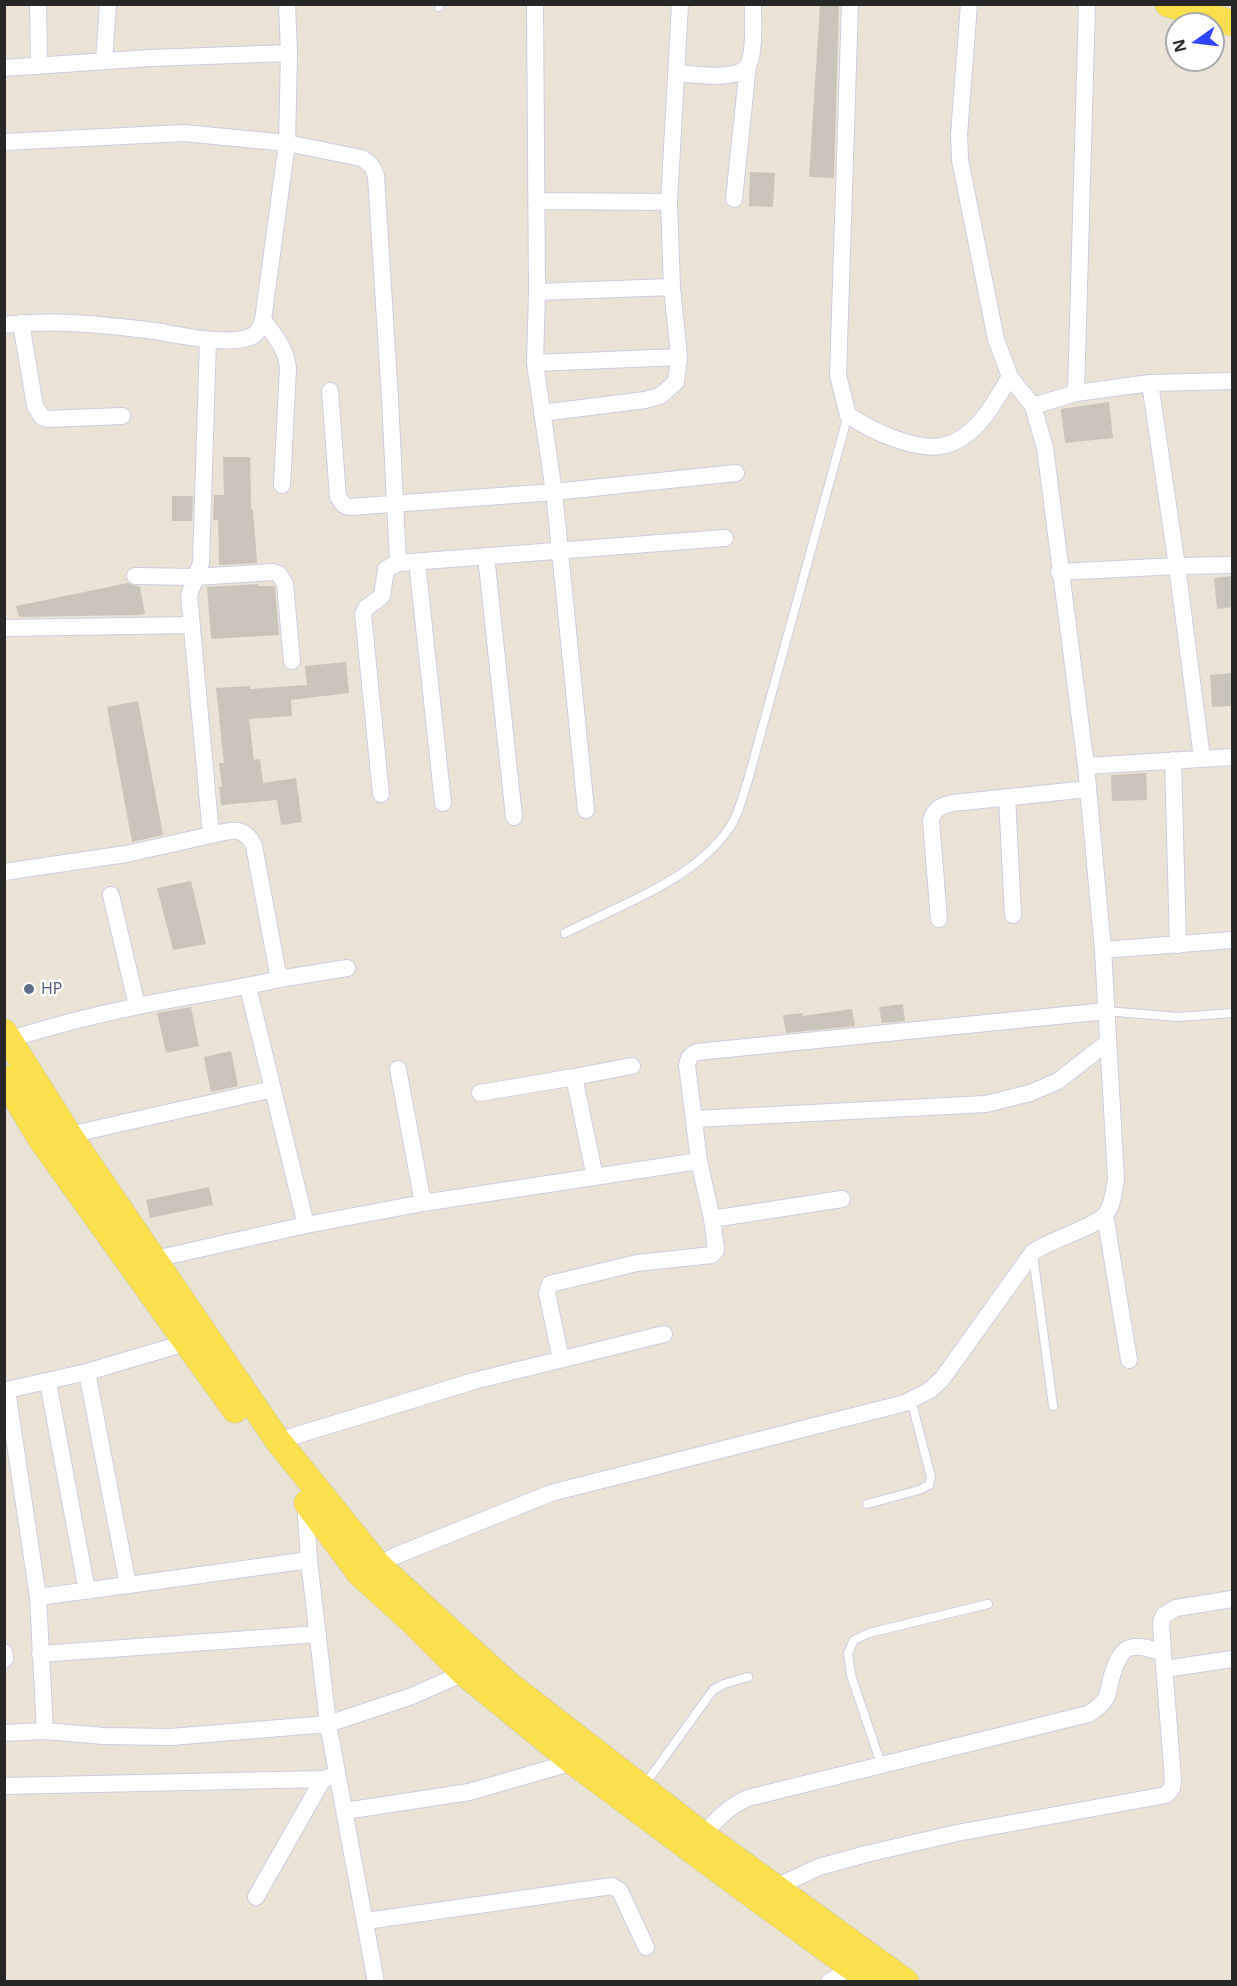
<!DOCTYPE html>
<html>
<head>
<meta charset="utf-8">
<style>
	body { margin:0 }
	#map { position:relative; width:1237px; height:1986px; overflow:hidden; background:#ebe4d6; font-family:"Open Sans",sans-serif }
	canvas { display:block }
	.frame { position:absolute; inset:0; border:6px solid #272727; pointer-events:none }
	.north { position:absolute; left:1165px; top:12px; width:60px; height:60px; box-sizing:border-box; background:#fff; border:2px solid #a9a9a9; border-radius:50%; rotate:256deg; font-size:16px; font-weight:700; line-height:24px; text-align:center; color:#272727 }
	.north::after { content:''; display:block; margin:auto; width:21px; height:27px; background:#2f46ff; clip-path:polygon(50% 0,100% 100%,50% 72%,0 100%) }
</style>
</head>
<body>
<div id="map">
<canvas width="1237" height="1986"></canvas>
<div class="frame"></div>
<div class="north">N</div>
</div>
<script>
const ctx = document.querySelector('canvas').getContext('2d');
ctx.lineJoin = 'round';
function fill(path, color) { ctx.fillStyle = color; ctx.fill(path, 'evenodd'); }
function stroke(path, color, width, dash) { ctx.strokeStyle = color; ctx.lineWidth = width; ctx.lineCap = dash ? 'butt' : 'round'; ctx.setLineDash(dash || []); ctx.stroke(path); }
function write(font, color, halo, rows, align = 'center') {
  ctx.font = font + ' "Open Sans",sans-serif'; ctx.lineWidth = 4.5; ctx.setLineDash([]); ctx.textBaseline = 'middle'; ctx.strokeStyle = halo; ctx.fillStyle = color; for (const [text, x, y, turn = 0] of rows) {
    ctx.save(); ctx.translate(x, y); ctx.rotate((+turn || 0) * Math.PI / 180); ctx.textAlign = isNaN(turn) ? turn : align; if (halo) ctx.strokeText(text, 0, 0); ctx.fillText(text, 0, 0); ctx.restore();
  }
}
const building = new Path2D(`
	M820 4H839L834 178 809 177Z
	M750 172 775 173 773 207 749 206Z
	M1109 402 1113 438 1065 443 1061 409Z
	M223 457H250L251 509H253L257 563 219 565 218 520H213L214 495H224Z
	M172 496H193L192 521H172Z
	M1233 576V607L1217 609 1214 578Z
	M128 583 140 587 145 614 137 615 19 617 16 606Z
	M258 584V586H274L275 587 279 635 211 639 207 587Z
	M346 662 349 693 291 700 292 716 249 719 254 760 260 759 263 783 296 778 302 822 281 825 277 800 221 805 219 787H222L219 763H224L216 688 250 686V689L307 685 305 666Z
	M1233 673V706L1212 707 1210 675Z
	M138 701 163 835 132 842 107 707Z
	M1146 773 1147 800 1112 801 1111 775Z
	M191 881 206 944 173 950 157 888Z
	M903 1004 905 1021 882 1023 879 1007Z
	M191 1007 199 1046 166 1053 157 1013Z
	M852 1009 855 1026 786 1033 783 1015 803 1013V1016Z
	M231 1051 238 1086 211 1092 204 1057Z
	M209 1187 213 1205 150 1218 146 1200Z`);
const service = new Path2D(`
	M439 7V4
	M565 933C620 905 695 880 730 827 739 814 743 794 748 780L848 415
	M1106 1011 1178 1017 1232 1013
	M1033 1255 1053 1406
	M867 1504 919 1490 929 1485 931 1477 911 1400
	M881 1764 851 1675 848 1653 854 1640 869 1633 988 1604
	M643 1787 713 1690 724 1684 748 1677`);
const minor = new Path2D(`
	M38 4 39 66
	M535 4 537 292 535 363 554 492 586 810
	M850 4 838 375 848 415C863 425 876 432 893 438 928 451 952 452 978 424 991 411 1000 392 1010 377
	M104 61 108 4
	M4 68 151 58 289 53
	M677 73C694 74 738 82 748 65 755 53 753 19 753 4
	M4 142 184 133 287 143 361 158C370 163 373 166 376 176L390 399 398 563 725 538
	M734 199 748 65
	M536 201 669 202 672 287 537 292
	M669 202 680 4
	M263 320C275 336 286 348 288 368L282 485
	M21 323 35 406 42 417 47 419 122 416
	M4 325C55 319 105 325 155 331 179 335 228 346 250 337 258 334 261 327 263 320L287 143 289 53 287 4
	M535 363 679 357 672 287
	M1150 383 1177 566 1202 758
	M330 391 338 497 344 505 350 507 554 492 736 473
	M1076 393 1087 4
	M1033 406 1076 393 1150 383 1232 381
	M542 413 645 400 660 396 676 382 679 357
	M486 556 514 817
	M417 562 443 803
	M1059 572 1177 566 1232 565
	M135 576 195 577 273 572 279 574 285 584 292 661
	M4 628 192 625
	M1173 760 1178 945
	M1086 766 1232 757
	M381 794 363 614 366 608 382 596 386 569 398 563
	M1007 797 1013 915
	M4 872 126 854 211 835
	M111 895 137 1006
	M939 919 931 821C934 808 941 806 953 803L1088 789
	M1103 950 1232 940
	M279 979 347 968
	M248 987 306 1225 423 1203 699 1161
	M4 1041C48 1027 94 1015 139 1006 185 996 233 990 279 979L254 846C244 824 229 831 211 835L189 595 201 563 208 340
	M398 1069 423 1203
	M574 1077 632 1066
	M480 1093 574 1077 595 1177
	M695 1119 986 1104 1030 1093 1058 1081 1108 1042
	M60 1137 273 1089
	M1105 1215 1129 1360
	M712 1219 842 1199
	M146 1261 306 1225
	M561 1359 547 1293 550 1284 637 1263 712 1255 716 1250 712 1219 699 1161 687 1065C689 1057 690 1055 697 1052L1106 1011
	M87 1372 195 1340
	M48 1382 87 1591
	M4 1390H7L38 1597 45 1731 104 1736 171 1737 328 1724 412 1696 464 1673
	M7 1390 87 1372 128 1585 309 1560
	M278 1441 474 1381 664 1334
	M305 1502 309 1560 328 1724 376 1982
	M378 1565 395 1556 551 1493 905 1403 930 1390 942 1379 1033 1252C1051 1239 1092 1229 1105 1215 1113 1206 1114 1191 1116 1179L1103 950 1086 766 1045 448 1033 406 1010 377 996 339 960 160 959 135 969 4
	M38 1597 128 1585
	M4 1652 5 1659
	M40 1654 318 1634
	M1165 1669 1232 1659
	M4 1733 45 1731
	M4 1786 323 1779 337 1775
	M345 1811 469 1792 573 1762
	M703 1835C717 1819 729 1806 748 1798L1088 1714C1095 1710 1102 1705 1106 1698 1109 1692 1109 1685 1111 1679 1121 1644 1130 1641 1163 1653
	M776 1887 819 1867 866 1854 957 1833 1166 1795 1172 1788 1173 1779 1163 1653 1161 1622 1164 1615 1176 1608 1232 1599
	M256 1897 323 1779
	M366 1921 612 1886 620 1891 646 1947
	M829 1982 836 1978 850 1966`);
const primary = new Path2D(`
	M1168 4 1232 23
	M4 1032 69 1135 278 1441 378 1565 507 1683 703 1835 906 1982
	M4 1078 42 1141 235 1410
	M307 1503 360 1574 412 1621 464 1673 573 1762 759 1900 872 1982`);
const markers = [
	[29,989,6,"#5c6f8a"]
];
const serviceNames = [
	["HP",41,989]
];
fill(building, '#c9c3ba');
stroke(service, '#cccee2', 10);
stroke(minor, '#cccee2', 18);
stroke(primary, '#c7c7c7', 27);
stroke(service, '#fff', 8);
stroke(minor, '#fff', 16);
stroke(primary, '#fbdf4c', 26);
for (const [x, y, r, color] of markers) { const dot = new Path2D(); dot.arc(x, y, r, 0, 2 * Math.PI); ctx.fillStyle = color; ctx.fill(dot); stroke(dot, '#fff', 2); }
write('16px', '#4e5e75', '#fff', serviceNames, 'left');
</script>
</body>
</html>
